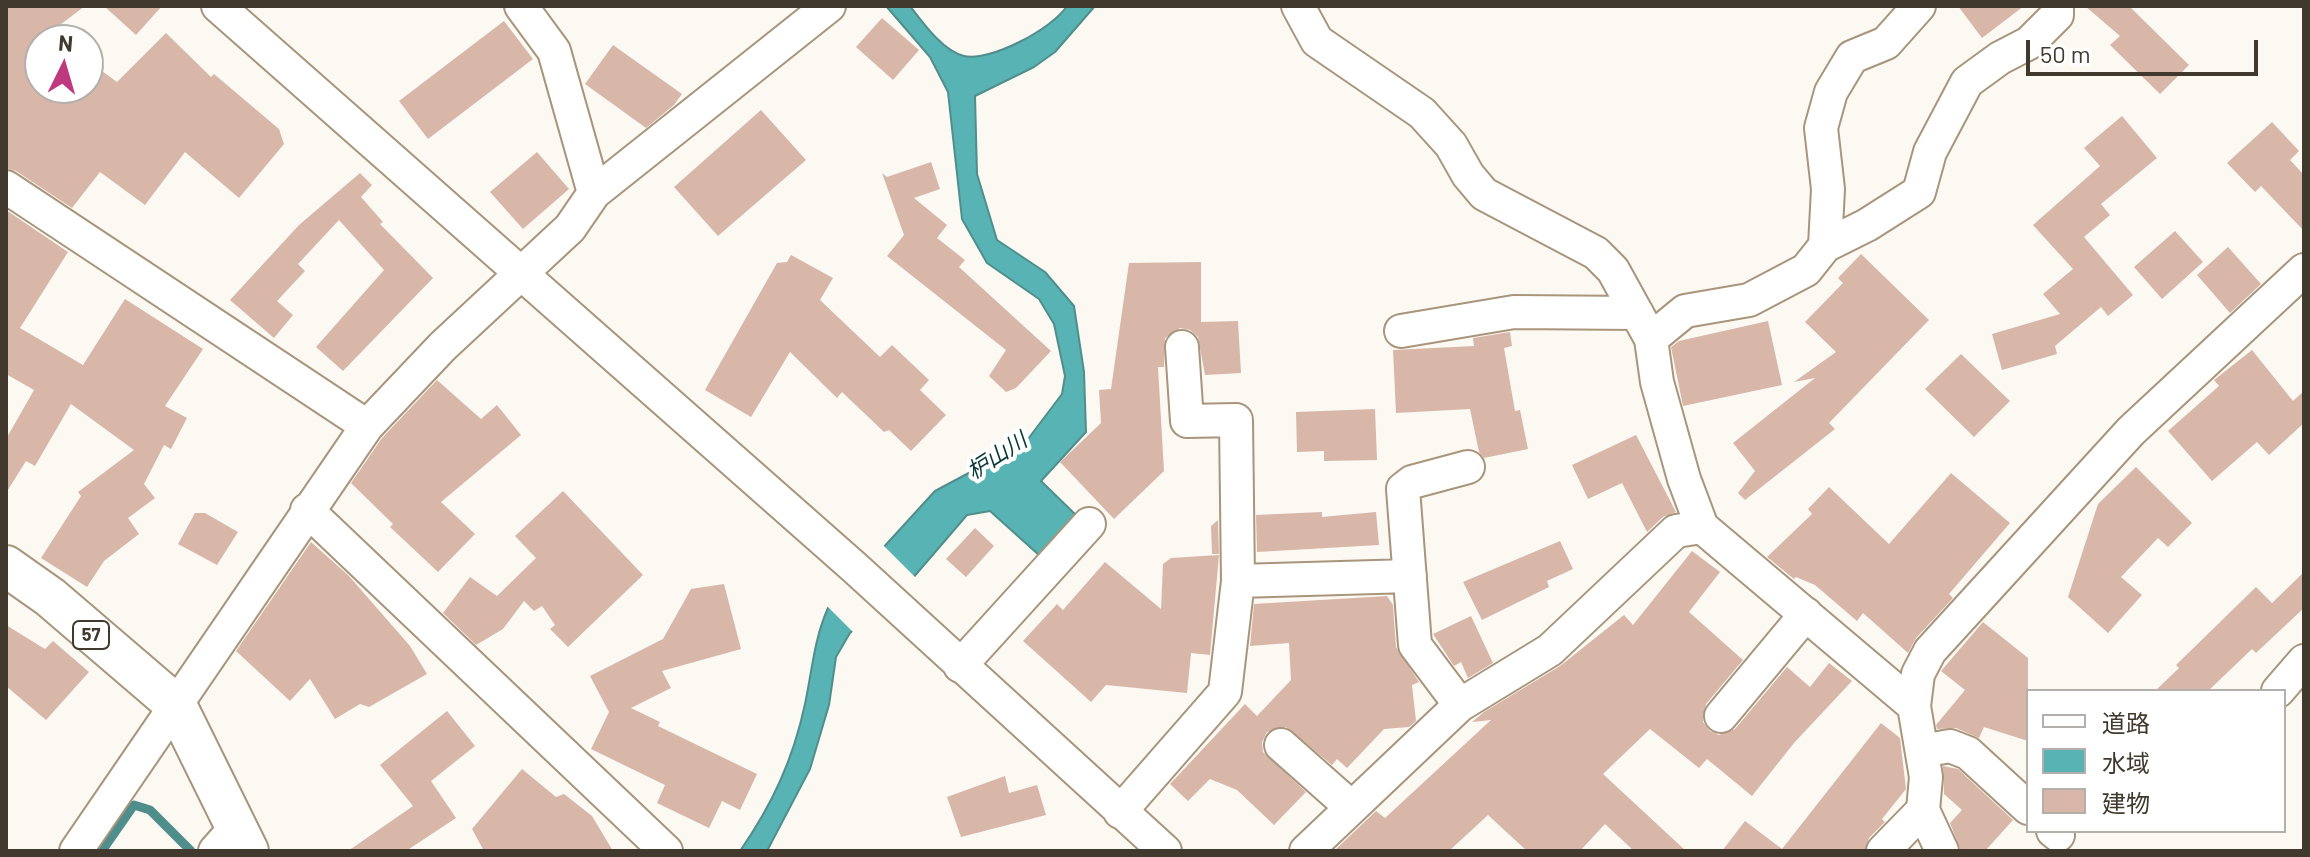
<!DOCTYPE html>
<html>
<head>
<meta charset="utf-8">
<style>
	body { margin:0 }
	#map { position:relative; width:2310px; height:857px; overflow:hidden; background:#fcf8f2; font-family:Barlow,"Noto Sans JP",sans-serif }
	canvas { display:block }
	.frame { position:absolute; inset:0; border:8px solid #41392e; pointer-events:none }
	.legend { position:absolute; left:2026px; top:689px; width:260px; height:144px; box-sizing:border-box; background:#fff; border:2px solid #b3b0ab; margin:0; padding:10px 14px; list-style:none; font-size:24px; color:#41392e }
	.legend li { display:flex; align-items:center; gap:16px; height:40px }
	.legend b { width:40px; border:2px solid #b3b0ab }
	.north { position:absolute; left:24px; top:24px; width:80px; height:80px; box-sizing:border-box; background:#fff; border:2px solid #b3b0ab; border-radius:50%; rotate:5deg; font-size:22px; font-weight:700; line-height:32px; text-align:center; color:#41392e }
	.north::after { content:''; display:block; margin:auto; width:28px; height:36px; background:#be3a7e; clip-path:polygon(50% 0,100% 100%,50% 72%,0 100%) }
	.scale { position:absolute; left:2026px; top:40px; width:232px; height:36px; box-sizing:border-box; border:4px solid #41392e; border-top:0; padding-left:10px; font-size:24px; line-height:28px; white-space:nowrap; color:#41392e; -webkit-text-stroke:6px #fff; paint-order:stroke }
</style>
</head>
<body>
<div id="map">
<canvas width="2310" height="857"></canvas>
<div class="frame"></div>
<ul class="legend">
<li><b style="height:10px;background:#fff"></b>道路</li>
<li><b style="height:22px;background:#57b3b4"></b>水域</li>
<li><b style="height:22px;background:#d8b6a8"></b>建物</li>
</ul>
<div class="north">N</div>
<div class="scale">50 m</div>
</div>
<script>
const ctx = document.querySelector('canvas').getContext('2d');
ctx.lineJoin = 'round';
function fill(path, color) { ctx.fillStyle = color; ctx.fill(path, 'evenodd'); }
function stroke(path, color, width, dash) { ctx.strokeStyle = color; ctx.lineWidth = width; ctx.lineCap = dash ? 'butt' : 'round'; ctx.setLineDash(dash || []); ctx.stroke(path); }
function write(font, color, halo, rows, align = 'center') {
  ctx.font = font + ' Barlow,"Noto Sans JP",sans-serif'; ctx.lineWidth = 8; ctx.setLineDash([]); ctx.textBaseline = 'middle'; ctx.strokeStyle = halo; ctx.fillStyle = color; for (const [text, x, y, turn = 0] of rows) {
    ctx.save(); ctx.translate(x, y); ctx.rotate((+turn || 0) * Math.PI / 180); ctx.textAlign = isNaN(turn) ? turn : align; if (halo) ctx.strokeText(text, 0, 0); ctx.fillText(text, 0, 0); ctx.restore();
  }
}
const water = new Path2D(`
	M886 6H910C923 23 943 51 964 56 991 62 1053 28 1067 6H1095L1055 52 1034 67 975 96 977 174 997 240 1045 272 1074 306 1084 372 1086 432 1041 481 1079 518 1040 556 990 511 967 515 912 579 850 633 836 657 829 705 810 769 767 851H740C772 805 793 760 805 704 812 671 814 639 828 608L935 491 1025 443 1062 394 1065 376 1054 324 1039 299 987 263 962 219 948 92 930 57Z`);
const pier = new Path2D(`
	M880 542 917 579 855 634 826 605Z`);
const stream = new Path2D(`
	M102 851 134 805 150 810 191 851`);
const building = new Path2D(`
	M6 6H85L40 40V88H64L81 99 102 71 117 82 166 33 211 77 214 74 279 129 284 144 239 198 185 152 145 205 100 172 72 208 16 171 6 168Z
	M104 6H162L136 35Z
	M1958 6H2024L1982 38Z
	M2085 6H2129L2189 65 2160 94 2110 45 2120 36Z
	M882 18 919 50 893 80 856 47Z
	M504 21 533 59 428 139 399 101Z
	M613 45 682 94 674 105 646 128 585 84Z
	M761 110 806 160 718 236 674 187Z
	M2122 116 2157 158 2101 204 2110 215 2084 237 2133 295 2108 316 2101 307 2055 346 2057 354 2002 370 1992 334 2060 314 2043 294 2073 269 2033 225 2100 166 2084 148Z
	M2272 122 2299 151 2290 160 2304 175V231L2261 186 2255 192 2227 163Z
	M537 152 569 189 523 229 490 192Z
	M931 162 940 189 914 198 947 225 937 238 965 260 959 267 1051 351 1016 388 1006 392 989 376 1006 350 887 256 904 235 882 173 887 177Z
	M360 173 372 185 361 197 383 222 380 224 433 278 343 371 316 347 384 270 339 220 298 264 305 271 277 301 293 315 274 338 230 300 299 225Z
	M6 210 68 252 20 328 83 365 125 299 203 349 165 406 187 418 171 449 164 445 144 484 155 498 128 518 139 534 104 561 87 587 41 558 81 496 78 492 134 450 71 404 35 466 26 461 6 493V439L34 390 6 374Z
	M2175 231 2203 262 2162 299 2134 267Z
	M2228 247 2261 284 2230 313 2197 275Z
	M1861 254 1929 320 1829 423 1835 429 1745 500 1738 493 1755 471 1733 443 1815 378 1794 382 1836 352 1805 322 1843 283 1838 278Z
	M791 255 833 278 820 300 880 357 892 345 929 380 920 390 946 415 911 451 889 430 884 432 842 392 837 398 790 352 751 417 705 390 777 263 787 262Z
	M1201 262V322L1238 321 1241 373 1205 375 1198 337 1190 330 1180 328 1165 338 1164 367H1158L1164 471 1114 519 1060 462 1101 423 1099 390 1111 389 1129 263Z
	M1768 321 1782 385 1683 406 1671 347 1679 341Z
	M1510 332 1512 346 1504 348 1515 411 1520 410 1528 449 1484 458 1479 452 1470 409 1396 413 1393 350 1474 346 1473 338Z
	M2252 350 2293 401 2304 391V423L2269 455 2257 442 2212 481 2168 431 2219 386 2214 380Z
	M1961 354 2010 401 1974 437 1925 389Z
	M437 380 481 419 497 405 521 435 441 502 475 534 438 572 390 527 393 524 351 483 382 438Z
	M1375 409 1377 460 1324 461V451L1297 452 1296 412Z
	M1636 435 1676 512 1663 517 1647 532 1622 483 1588 499 1572 465Z
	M2136 467 2192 523 2168 547 2158 538 2121 577 2142 595 2108 633 2068 597 2098 504Z
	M1951 473 2010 523 1949 594 1953 598 1916 638 1908 653 1863 613 1857 621 1815 585 1796 577 1794 579 1767 557 1812 514 1808 509 1829 487 1889 544Z
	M563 491 643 575 568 647 550 629 555 625 542 606 534 611 524 601 503 629 476 645 443 613 470 577 497 596 536 558 515 536Z
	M1322 512V517L1376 512 1379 545 1257 552 1256 515Z
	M195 513H205L238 532 217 565 178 544Z
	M1218 520 1219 554H1212L1211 526Z
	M975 528 994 546 966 577 946 559Z
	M1560 541 1573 569 1547 581 1549 587 1482 620 1463 582Z
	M311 542 349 576 410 646 427 674 369 707 360 704 335 719 310 679 290 701 236 651Z
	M1692 551 1720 572 1689 612 1743 660 1706 704 1703 722 1710 731 1719 735 1735 729 1787 667 1810 687 1829 663 1852 681 1794 743 1752 796 1707 759 1699 768 1650 729 1603 774 1686 851H1634L1605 824 1580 851H1527L1488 815 1449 851H1334L1376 811 1385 818 1491 720 1472 722 1484 712 1560 666 1624 615 1633 625Z
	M1219 555 1210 655 1191 653 1187 693 1106 685 1091 702 1023 641 1057 604 1063 610 1105 562 1161 609 1163 564 1171 558Z
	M2304 572V608L2256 653 2252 649 2208 691H2155L2179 668 2176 665 2256 587 2272 603Z
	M724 584 741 649 662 671 671 688 631 708 660 722 658 726 757 774 740 810 722 801 709 828 657 803 665 785 591 749 609 712 590 676 663 639 691 589Z
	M1387 596 1393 605 1396 647 1419 682 1412 685 1416 721 1409 727 1384 729 1347 768 1337 759 1332 765 1286 727 1267 732 1262 742 1263 752 1306 792 1274 825 1237 790 1210 779 1188 801 1170 784 1245 704 1257 716 1291 680 1289 643 1250 646 1254 604Z
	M1471 616 1493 663 1468 678 1461 662 1454 666 1433 634Z
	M1983 622 2028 658V741L1984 727 1979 738 1956 728 1937 729 1936 725 1965 690 1941 671Z
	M6 625 45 649 53 641 89 672 46 720 6 686Z
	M447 711 475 746 431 781 456 818 406 851H348L413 806 380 765Z
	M1881 723 1900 738 1906 789 1882 819 1885 822 1869 838 1865 851H1722L1745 821 1782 849Z
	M1943 766 1958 769 2013 820 1985 851H1961L1950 823 1962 810 1944 794Z
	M522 769 556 797 564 794 592 816 613 851H484L472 829Z
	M1005 776 1009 793 1037 785 1046 815 961 837 947 797Z`);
const minor = new Path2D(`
	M218 6 854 567 1165 851
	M521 6 554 51 594 193
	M1298 6 1317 41 1422 113 1451 145 1468 175 1484 194 1596 253 1613 270 1651 339 1657 382 1684 479 1702 527
	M6 187 367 426
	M1825 246 1828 189 1821 128 1831 92 1852 57 1886 43 1919 6
	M1401 331 1514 312 1637 313
	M1651 339 1685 311 1749 300 1806 270 1825 246 1867 225 1919 192 1930 152 1967 82 2000 58 2029 43 2057 15V6
	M307 510 666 851
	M1238 581 1410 576
	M960 666 1089 524
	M2278 691 2304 661
	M1460 705 1415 645 1403 489 1412 482 1468 467
	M1721 716 1806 614
	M1281 745 1351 807
	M1922 751 1950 746 1968 753 2028 808
	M1923 810 1942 851
	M1120 812 1225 692 1238 581 1236 420 1187 421 1182 347
	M2053 831 2058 835
	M76 851 367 426 443 346 570 228 594 193 829 6
	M215 851 237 826
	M1306 851 1460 705 1550 650 1676 531 1702 527 1914 706
	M1883 851 1923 810 1926 777 1914 706 1918 674 1930 651 2131 431 2304 270`);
const major = new Path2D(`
	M6 566 50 597 176 705 248 851`);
const shields = [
	[91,635,36]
];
const shieldNames = [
	["57",91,635]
];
const waterNames = [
	["枦山川",997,456,-33]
];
fill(water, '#57b3b4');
stroke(water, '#508e8c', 2);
fill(pier, '#fcf8f2');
stroke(stream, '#508e8c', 9);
fill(building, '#d8b6a8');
stroke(minor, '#a8957b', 36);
stroke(major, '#a8957b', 44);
stroke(minor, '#fff', 32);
stroke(major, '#fff', 40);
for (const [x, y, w] of shields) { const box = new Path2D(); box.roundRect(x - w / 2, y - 14, w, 28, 6); ctx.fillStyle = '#fff'; ctx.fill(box); stroke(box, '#41392e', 2); }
write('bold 18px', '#41392e', null, shieldNames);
write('italic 22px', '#093737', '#fff', waterNames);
</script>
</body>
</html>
